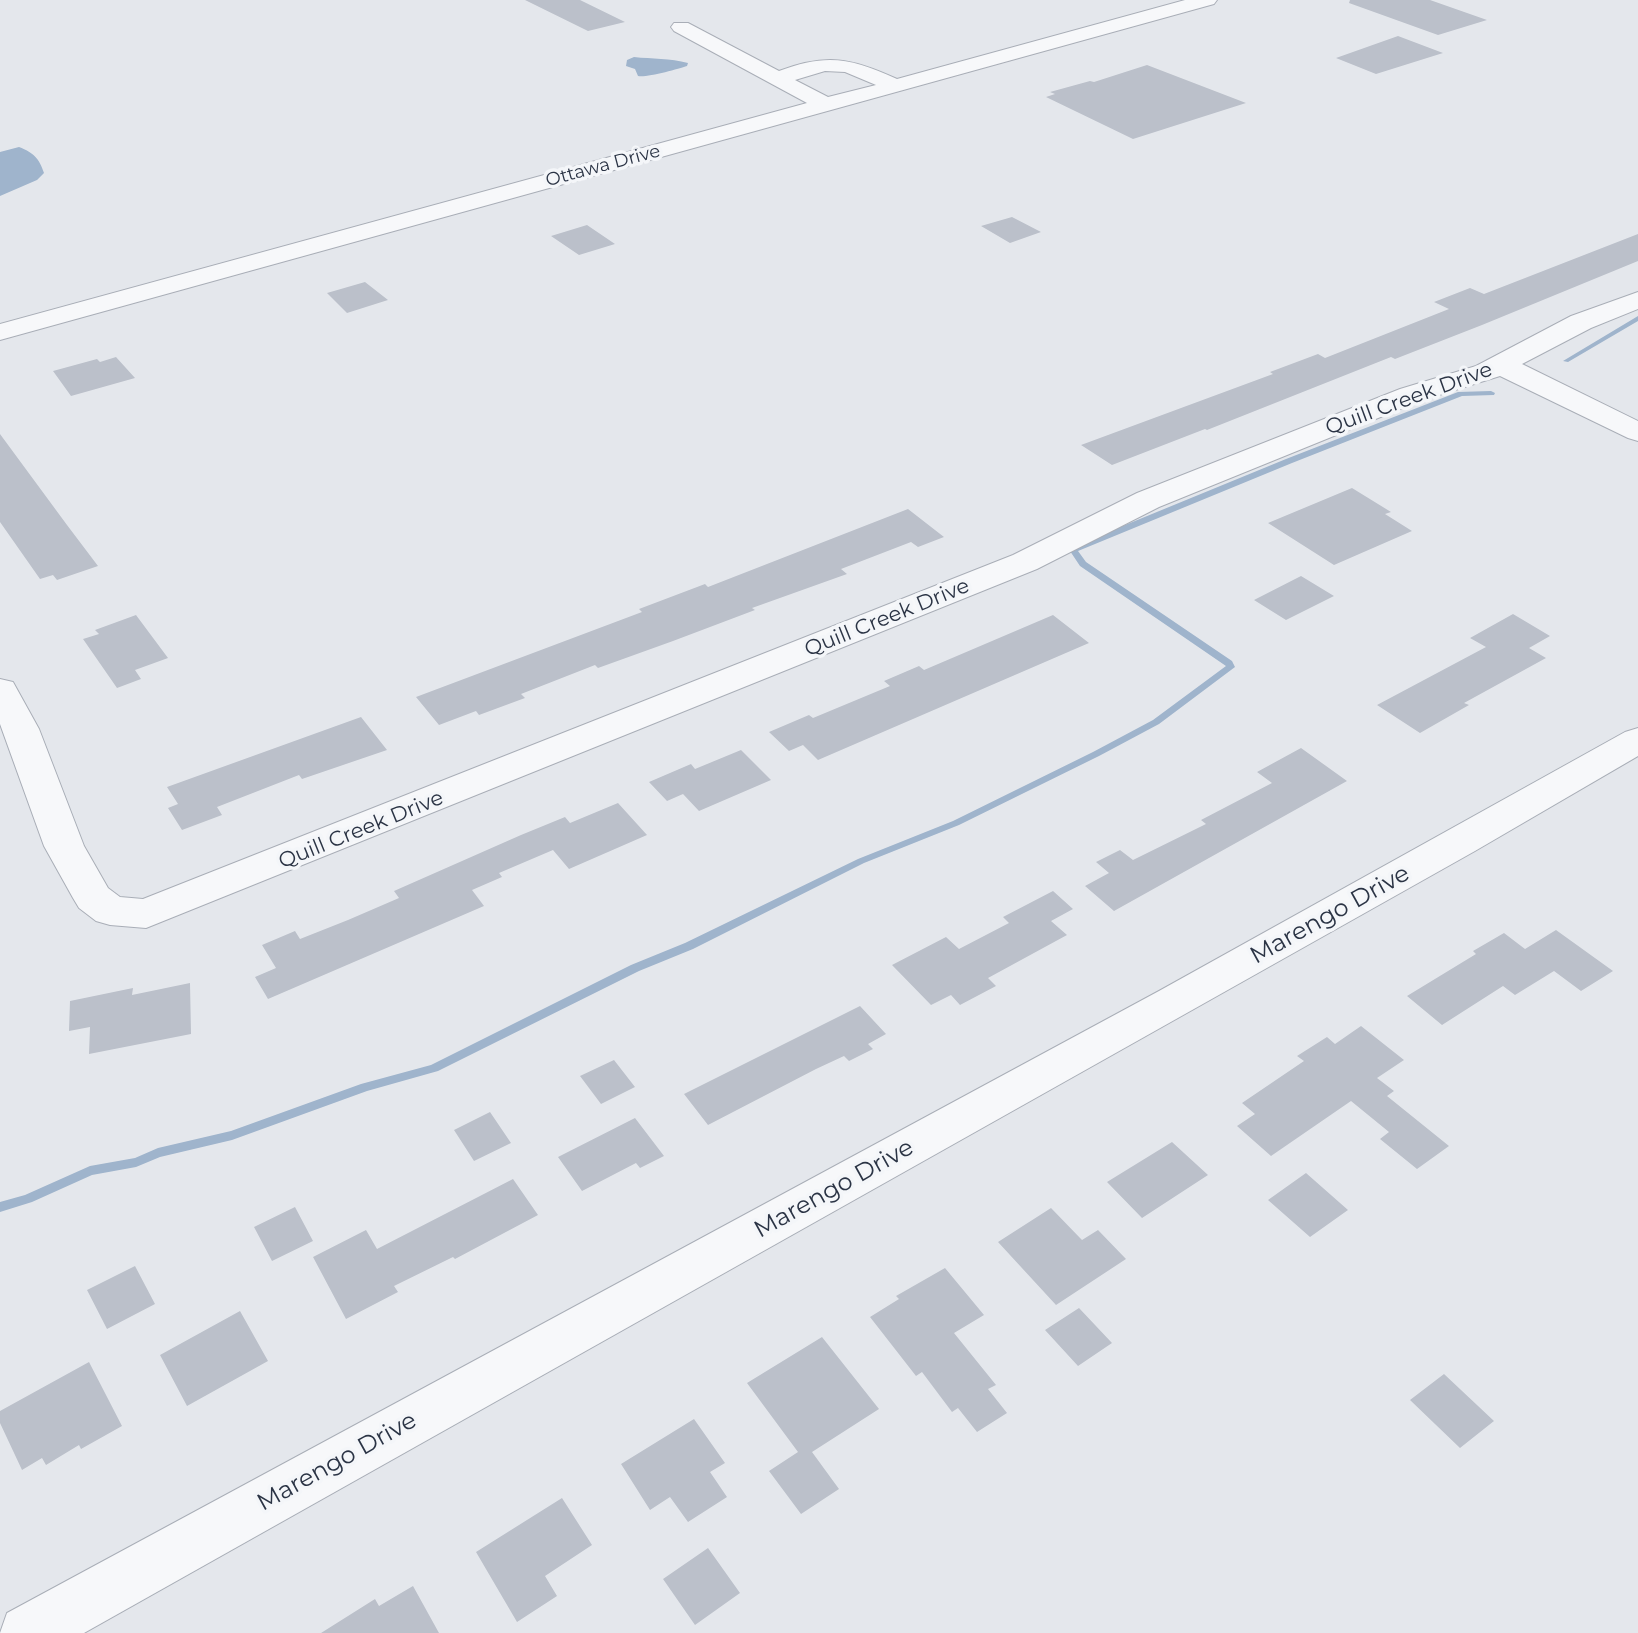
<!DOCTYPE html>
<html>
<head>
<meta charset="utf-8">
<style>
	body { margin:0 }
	canvas { display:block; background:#e4e7ec }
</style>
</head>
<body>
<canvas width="1638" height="1633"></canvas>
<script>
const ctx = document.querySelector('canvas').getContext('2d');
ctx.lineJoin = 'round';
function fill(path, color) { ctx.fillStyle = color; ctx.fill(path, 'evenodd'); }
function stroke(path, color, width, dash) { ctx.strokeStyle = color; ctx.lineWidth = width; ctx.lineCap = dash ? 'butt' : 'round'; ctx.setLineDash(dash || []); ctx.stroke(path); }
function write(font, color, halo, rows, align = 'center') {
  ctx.font = font + ' Montserrat,sans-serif'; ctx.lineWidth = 7; ctx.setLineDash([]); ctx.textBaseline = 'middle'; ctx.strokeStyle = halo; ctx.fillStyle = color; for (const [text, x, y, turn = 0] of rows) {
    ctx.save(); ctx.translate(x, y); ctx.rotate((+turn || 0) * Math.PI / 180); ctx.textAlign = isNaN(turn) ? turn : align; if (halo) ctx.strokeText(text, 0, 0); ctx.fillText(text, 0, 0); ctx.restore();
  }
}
const water = new Path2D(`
	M634 57C652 59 670 58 688 63L687 66C678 69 646 78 638 76L635 69 626 66 627 60Z
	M19 147C34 153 39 158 44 173L37 180 0 196V152Z`);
const stream = new Path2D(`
	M1638 316V321L1568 362 1563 361Z
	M1491 391 1495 393 1494 395 1462 396 1292 463 1078 551 1086 562 1232 661 1235 667 1159 724 1099 756 959 825 864 863 693 949 639 971 438 1071 367 1091 232 1140 160 1157 136 1167 92 1175 32 1202 0 1212V1202L25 1195 90 1166 135 1158 158 1148 231 1131 361 1084 431 1065 631 965 685 943 858 859 953 821 1093 752 1153 720 1226 666 1080 566 1070 551 1074 546 1286 459 1458 392Z`);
const building = new Path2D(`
	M525 0H580L625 22 588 31Z
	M1350 0H1430L1487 20 1438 35 1349 3Z
	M1398 36 1443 53 1376 74 1336 58Z
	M1147 65 1246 103 1133 139 1046 97 1055 94 1050 92 1090 81 1094 82Z
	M1012 217 1041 232 1010 243 981 226Z
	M587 225 615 244 579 255 551 236Z
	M1638 234V261L1482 325 1395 359 1391 357 1207 430 1205 429 1112 465 1081 445 1273 374 1270 372 1318 354 1325 358 1449 309 1434 302 1470 288 1484 294Z
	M365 282 388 300 347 313 327 293Z
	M116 357 135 378 71 396 53 371 97 359 100 362Z
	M0 434 67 525 98 566 57 580 53 575 40 579 0 522Z
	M1352 488 1391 512 1385 514 1412 531 1334 565 1268 523Z
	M908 509 944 537 918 547 911 542 841 569 847 574 752 608 755 610 673 641 598 668 595 665 521 694 525 698 479 715 476 711 439 725 416 697 642 612 639 609 705 584 708 587Z
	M1301 576 1334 596 1286 620 1254 600Z
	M1513 614 1550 636 1529 648 1546 658 1464 703 1469 705 1420 733 1377 705 1486 647 1470 638Z
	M136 615 168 658 135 670 141 679 117 688 83 639 99 634 95 630Z
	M1053 615 1089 643 818 760 803 745 789 751 769 732 809 715 813 718 890 686 884 681 919 666 924 670Z
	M361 717 387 750 302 779 299 775 217 807 222 815 182 830 168 808 178 804 167 787Z
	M1301 748 1347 781 1114 911 1085 886 1109 873 1096 862 1120 850 1133 860 1206 824 1201 820 1272 783 1257 772Z
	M741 750 771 780 699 811 683 794 667 801 649 782 691 764 695 769Z
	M618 803 647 835 569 869 553 850 499 873 502 877 472 890 484 906 268 999 255 977 276 968 262 945 295 931 300 939 348 920 399 898 394 891 521 835 565 817 570 823Z
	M1053 891 1073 909 1051 921 1067 935 988 978 996 986 960 1005 951 995 931 1005 892 965 946 937 959 949 1009 923 1003 917Z
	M1556 930 1613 971 1581 991 1554 971 1515 995 1503 986 1442 1025 1407 996 1476 954 1473 951 1504 933 1525 949Z
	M190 983 191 1034 89 1054 90 1027 69 1031 70 1001 133 988 132 995Z
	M860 1006 886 1034 868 1044 873 1049 849 1061 844 1056 816 1069 708 1125 684 1094Z
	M1361 1026 1404 1060 1377 1078 1394 1091 1387 1096 1449 1146 1417 1169 1380 1139 1389 1132 1351 1101 1271 1156 1237 1126 1255 1114 1242 1103 1304 1061 1297 1056 1327 1037 1335 1044Z
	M614 1060 635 1087 601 1104 580 1076Z
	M490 1112 511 1143 474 1161 454 1130Z
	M635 1118 664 1156 640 1168 636 1163 582 1191 558 1157Z
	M1172 1142 1208 1175 1142 1218 1107 1182Z
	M1306 1173 1348 1210 1310 1237 1268 1200Z
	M513 1179 538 1215 455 1259 453 1257 394 1286 398 1292 346 1319 313 1257 366 1230 377 1249Z
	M295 1207 313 1241 272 1261 254 1227Z
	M1051 1208 1082 1240 1098 1230 1126 1259 1056 1305 998 1242Z
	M135 1266 155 1304 107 1329 87 1290Z
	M945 1268 984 1315 954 1333 996 1385 988 1389 1007 1413 977 1432 958 1408 952 1412 922 1372 916 1376 870 1317 899 1299 896 1296Z
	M1079 1308 1112 1343 1078 1366 1045 1330Z
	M240 1311 268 1361 187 1406 160 1355Z
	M822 1337 879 1409 812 1452 839 1489 801 1514 769 1471 798 1452 747 1383Z
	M89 1362 122 1426 81 1449 79 1445 46 1465 42 1458 22 1470 0 1423V1411Z
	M1444 1374 1494 1421 1460 1448 1410 1400Z
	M694 1419 725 1463 710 1472 727 1497 688 1522 670 1497 650 1510 621 1464Z
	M562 1498 592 1545 545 1576 557 1596 517 1622 476 1552Z
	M708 1548 740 1593 695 1625 663 1579Z
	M413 1586 439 1633H321L375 1599 379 1606Z`);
const minor = new Path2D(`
	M1185 0H1217L1214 4 0 340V324L807 103 674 31 671 27 674 23H688L779 71C826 53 852 58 897 79ZM825 71 845 72 876 85 828 97 795 80Z
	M1638 292V309L1591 328 1522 364 1638 421V441L1628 438 1500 376 1420 401 1159 507 1037 569 146 928 110 925 96 921 79 908 73 898 44 846 0 724V679L13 682 39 729 84 846 108 888 120 897 143 899 1013 555 1137 493 1400 389 1476 366 1571 316Z
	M1638 728V756L1475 851 84 1633H0L7 1613 1159 991 1625 732Z`);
const farStreetnames = [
	["Ottawa Drive",603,166,-15]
];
const streetNames = [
	["Quill Creek Drive",1409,399,-20],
	["Quill Creek Drive",887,618,-22],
	["Quill Creek Drive",361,830,-22]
];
const nearStreetnames = [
	["Marengo Drive",1330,915,-29],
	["Marengo Drive",834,1189,-29],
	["Marengo Drive",337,1462,-29]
];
fill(water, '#9fb4cc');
fill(stream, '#9fb4cc');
fill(building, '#bbc0ca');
stroke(minor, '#a9aeb7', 2);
fill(minor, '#f7f8fa');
write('18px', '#2b3445', '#f4f6f9', farStreetnames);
write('21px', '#2b3445', '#f4f6f9', streetNames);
write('24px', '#2b3445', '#f4f6f9', nearStreetnames);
</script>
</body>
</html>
